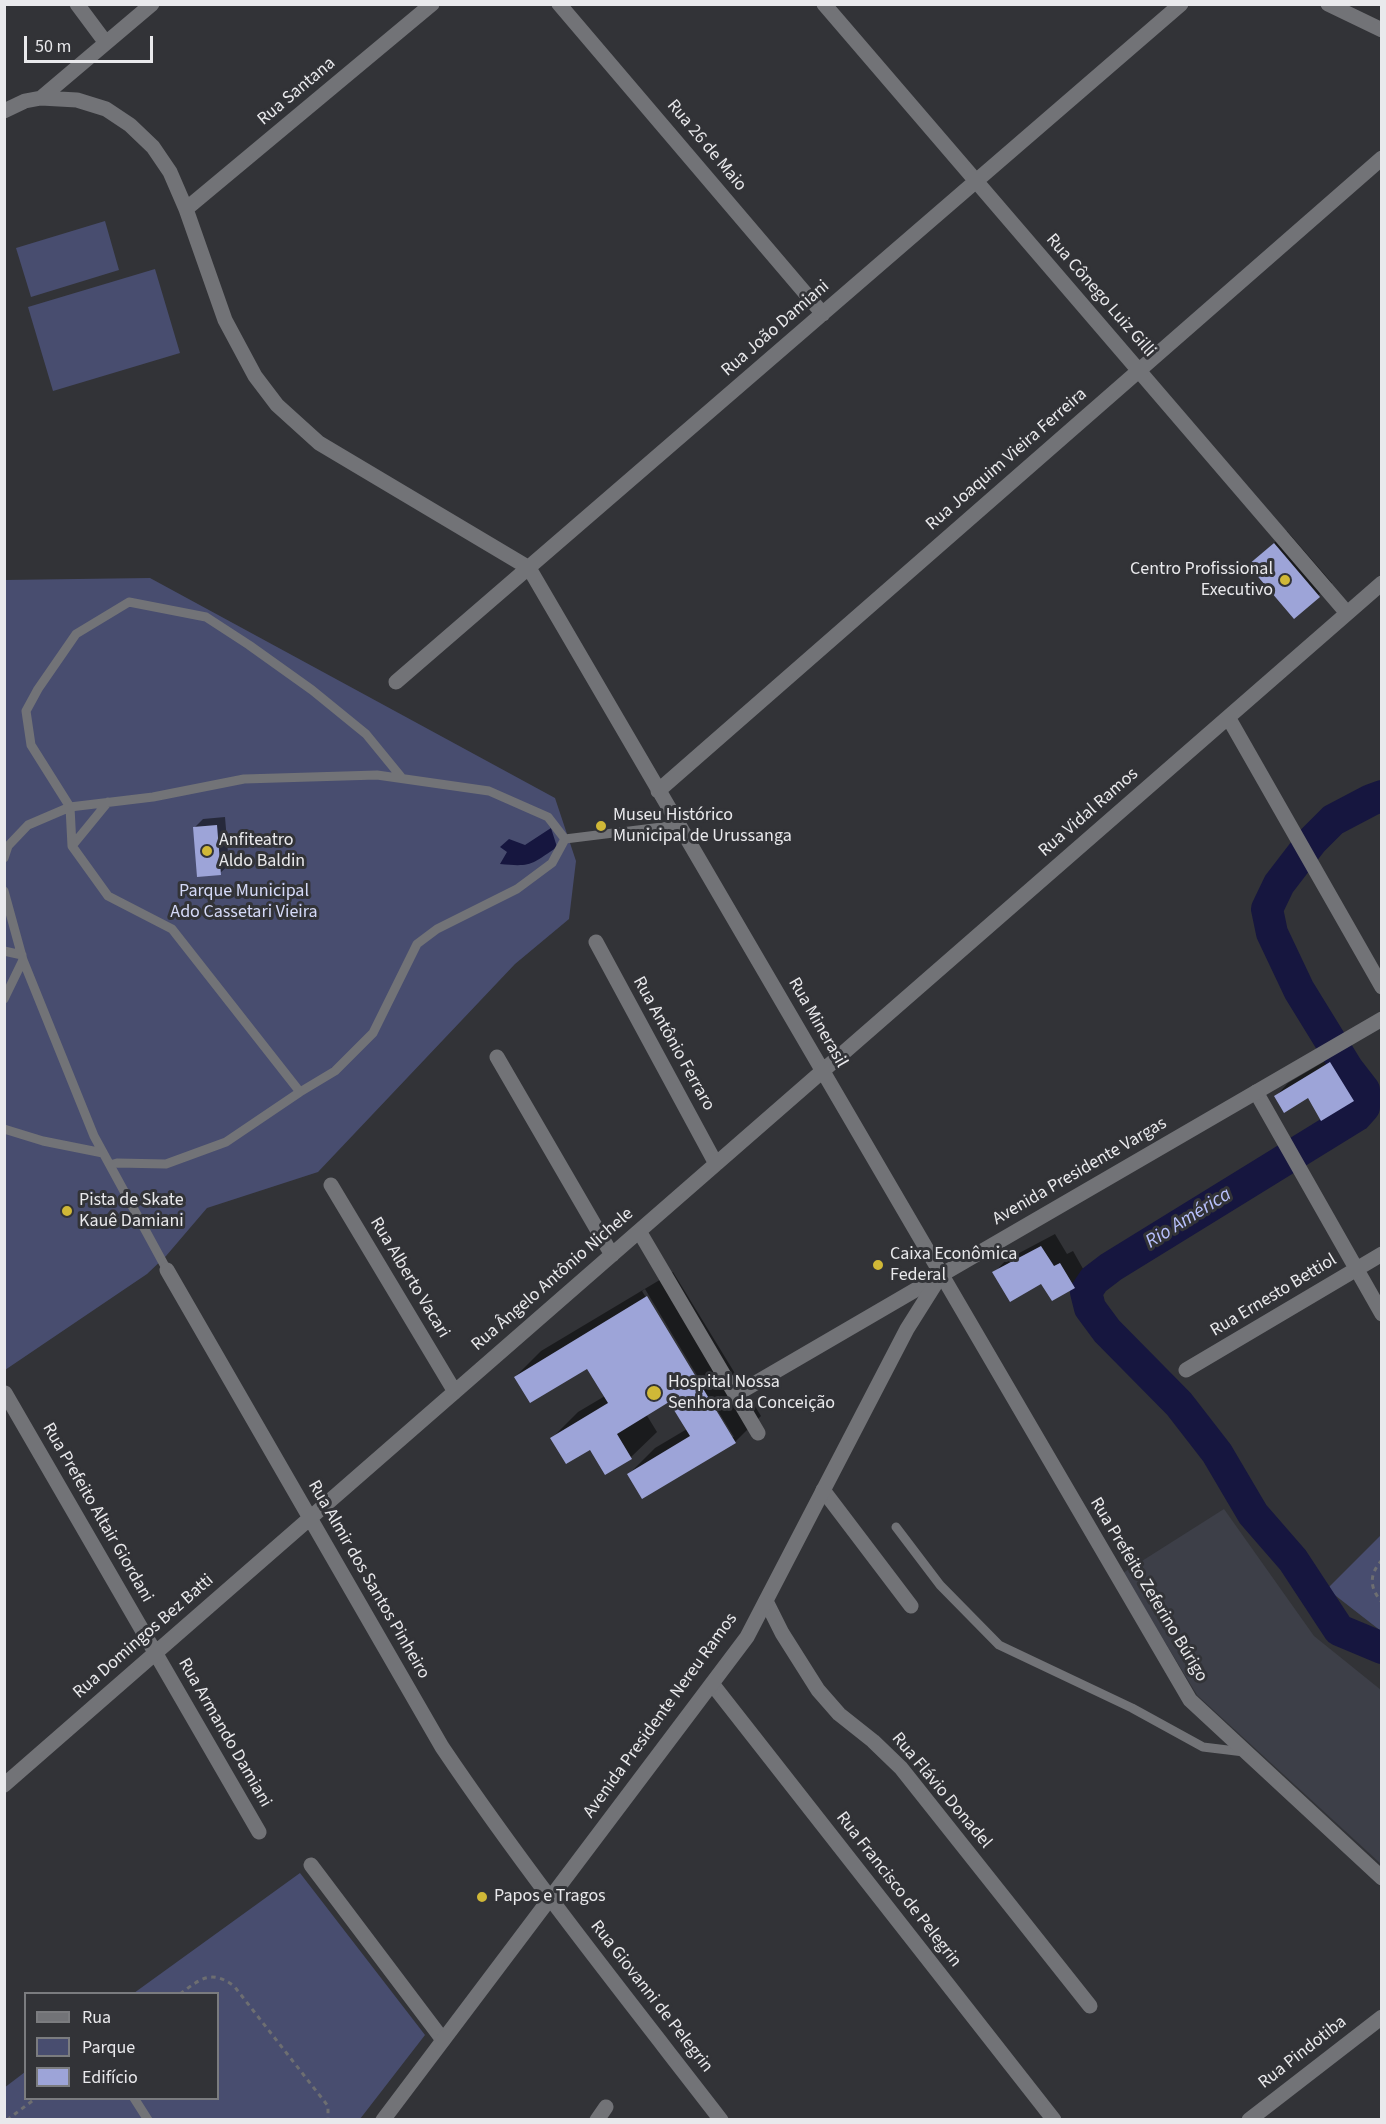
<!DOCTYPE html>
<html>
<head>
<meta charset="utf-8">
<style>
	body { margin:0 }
	#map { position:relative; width:1386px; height:2124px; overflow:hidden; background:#323337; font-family:"Source Sans 3",sans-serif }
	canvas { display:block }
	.frame { position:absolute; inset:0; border:6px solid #e9e9ec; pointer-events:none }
	.legend { position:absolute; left:24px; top:1992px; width:195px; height:108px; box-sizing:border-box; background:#323337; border:2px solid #7b7c7f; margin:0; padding:8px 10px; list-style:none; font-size:18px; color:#e9e9ec }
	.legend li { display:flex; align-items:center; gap:12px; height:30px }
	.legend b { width:30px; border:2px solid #7b7c7f }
	.scale { position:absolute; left:24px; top:36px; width:129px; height:27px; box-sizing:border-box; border:3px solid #e9e9ec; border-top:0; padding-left:8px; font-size:18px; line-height:21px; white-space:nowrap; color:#e9e9ec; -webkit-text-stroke:4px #323337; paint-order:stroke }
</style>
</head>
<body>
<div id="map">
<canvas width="1386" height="2124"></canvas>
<div class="frame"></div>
<ul class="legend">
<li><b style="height:8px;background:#727377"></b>Rua</li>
<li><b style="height:16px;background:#484d6f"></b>Parque</li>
<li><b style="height:16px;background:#9da4d8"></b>Edifício</li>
</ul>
<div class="scale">50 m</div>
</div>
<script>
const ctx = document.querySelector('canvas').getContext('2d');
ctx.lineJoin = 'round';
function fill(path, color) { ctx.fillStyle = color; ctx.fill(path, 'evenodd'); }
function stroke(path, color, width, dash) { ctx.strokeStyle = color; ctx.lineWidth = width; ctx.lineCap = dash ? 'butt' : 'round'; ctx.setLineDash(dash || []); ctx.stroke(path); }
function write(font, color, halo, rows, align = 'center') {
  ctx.font = font + ' "Source Sans 3",sans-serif'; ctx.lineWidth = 6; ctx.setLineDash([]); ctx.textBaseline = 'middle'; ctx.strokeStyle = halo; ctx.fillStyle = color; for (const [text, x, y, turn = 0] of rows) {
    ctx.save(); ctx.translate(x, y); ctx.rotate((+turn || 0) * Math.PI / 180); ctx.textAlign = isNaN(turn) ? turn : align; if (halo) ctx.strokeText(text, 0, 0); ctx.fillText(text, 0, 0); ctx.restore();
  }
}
const built = new Path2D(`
	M1224 1509 1314 1636 1381 1690V1864L1197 1695 1123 1573Z`);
const green = new Path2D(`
	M105 221 119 270 31 297 16 248Z
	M155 269 180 353 53 391 28 307Z
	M150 578 555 798 576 861 569 919 515 964 318 1172 207 1208 166 1256 147 1274 5 1370 4 580Z
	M1381 1535V1631L1327 1589Z
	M300 1873 425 2035 360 2119H5L4 2088 25 2072 26 2098H218V1994L134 1993Z`);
const water = new Path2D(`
	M551 828 557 847C531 865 531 867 500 864L507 852 500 847 509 839 525 845Z`);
const shadow = new Path2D(`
	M1287 531 1332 583 1294 617 1250 565Z
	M225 817 229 865 220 873 194 828 203 819Z
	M1344 1050 1366 1087 1353 1100 1276 1096 1288 1083Z
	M1055 1234 1067 1254 1073 1251 1086 1274 1074 1287 994 1273 1006 1260Z
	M673 1272 761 1416 735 1442 629 1474 655 1448 687 1429 669 1400 646 1414 657 1432 631 1457 552 1438 578 1412 605 1396 588 1367 515 1377 541 1351ZM645 1289 698 1377H694L642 1291ZM713 1403 734 1437H730L711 1404Z`);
const river = new Path2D(`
	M1382 796 1371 800 1333 820 1312 841 1279 884 1267 909 1272 933 1299 990 1347 1068 1364 1090V1107L1356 1116 1111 1267 1094 1280 1086 1292 1090 1308 1107 1331 1179 1404 1217 1453 1253 1514 1293 1560 1339 1630 1382 1648`);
const building = new Path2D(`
	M1274 543 1320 597 1294 619 1248 565Z
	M217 825 221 875 197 877 193 827Z
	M1330 1062 1354 1101 1321 1121 1308 1098 1284 1113 1274 1096Z
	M1041 1246 1054 1266 1060 1263 1075 1288 1052 1301 1041 1284 1010 1302 992 1272Z
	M647 1296 736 1443 642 1499 627 1474 690 1436 669 1402 617 1434 632 1459 605 1475 590 1450 566 1464 550 1438 608 1403 587 1369 530 1403 514 1377Z`);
const path = new Path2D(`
	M1382 1560C1369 1574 1369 1588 1382 1602
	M180 1994C200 1979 211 1969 234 1986L328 2106V2120
	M7 2120 36 2098`);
const service = new Path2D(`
	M72 846 108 802
	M4 858 8 846 28 825 70 807 153 797 244 779 377 775 489 791 548 817 565 839 678 825
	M4 891 23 960 94 1136 167 1270
	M4 951 22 955
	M4 999 23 960
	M300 1092 172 929 108 896 72 846 70 807 31 745 26 711 38 689 76 634 129 602 206 617 249 645 312 690 366 734 402 778
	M4 1129 43 1141 103 1153
	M110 1165 117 1163 166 1164 226 1142 300 1092 335 1071 373 1033 417 944 437 929 517 889 552 863 565 839
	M896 1527 940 1585 999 1645 1132 1708 1203 1747 1244 1752
	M134 2098 148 2120`);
const minor = new Path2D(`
	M77 4 106 43
	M559 4 823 314
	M824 4 1347 613
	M41 98 152 4
	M4 111 25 101 41 98 77 100 106 109 130 125 153 147 170 172 186 209 225 320 255 376 277 405 319 443 529 568 1190 1700 1382 1878
	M186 209 432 4
	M396 682 1181 4
	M1228 717 1382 987
	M658 791 1382 158
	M596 942 716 1164
	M497 1057 612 1255
	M1256 1092 1382 1314
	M331 1185 455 1392
	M639 1231 758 1433
	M167 1270 442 1747C529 1876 626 1997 721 2120
	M1186 1370 1382 1254
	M5 1393 259 1832
	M735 1395 941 1275
	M823 1490 911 1606
	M766 1601 782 1633 818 1690 839 1714 873 1741 901 1768 1090 2006
	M713 1685 1054 2120
	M4 1785 1382 583
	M311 1865 443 2040
	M597 2120 606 2107
	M1249 2120 1382 2017`);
const tertiary = new Path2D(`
	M1328 4 1382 30
	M383 2120 747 1637 907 1329 941 1275 1382 1019`);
const markers = [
	[1285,580,6,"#d0b837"],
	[601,826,6,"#d0b837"],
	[207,851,6,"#d0b837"],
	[67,1211,6,"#d0b837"],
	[878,1265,6,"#d0b837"],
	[654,1393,8,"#d0b837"],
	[482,1897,6,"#d0b837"]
];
const streetNames = [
	["Rua Santana",297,92,-40],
	["Rua 26 de Maio",706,146,50],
	["Rua Cônego Luiz Gilli",1100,296,49],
	["Rua João Damiani",776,329,-41],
	["Rua Joaquim Vieira Ferreira",1007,460,-41],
	["Rua Vidal Ramos",1089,813,-41],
	["Rua Minerasil",817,1023,60],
	["Rua Antônio Ferraro",673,1044,61],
	["Avenida Presidente Vargas",1080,1172,-30],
	["Rua Alberto Vacari",409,1278,59],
	["Rua Ângelo Antônio Nichele",553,1280,-41],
	["Rua Ernesto Bettiol",1274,1296,-31],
	["Rua Prefeito Altair Giordani",97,1513,60],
	["Rua Almir dos Santos Pinheiro",368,1580,60],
	["Rua Prefeito Zeferino Búrigo",1148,1590,59],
	["Rua Domingos Bez Batti",144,1637,-41],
	["Avenida Presidente Nereu Ramos",661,1716,-54],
	["Rua Armando Damiani",224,1733,60],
	["Rua Flávio Donadel",941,1791,50],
	["Rua Francisco de Pelegrin",898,1890,52],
	["Rua Giovanni de Pelegrin",651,1997,52],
	["Rua Pindotiba",1303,2053,-38]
];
const poiNames = [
	["Centro Profissional",1273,570,"right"],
	["Executivo",1273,591,"right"],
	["Museu Histórico",613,816],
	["Municipal de Urussanga",613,837],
	["Anfiteatro",219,841],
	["Aldo Baldin",219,862],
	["Pista de Skate",79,1201],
	["Kauê Damiani",79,1222],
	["Caixa Econômica",890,1255],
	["Federal",890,1276],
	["Hospital Nossa",668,1383],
	["Senhora da Conceição",668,1404],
	["Papos e Tragos",494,1897]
];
const parkNames = [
	["Parque Municipal",244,892],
	["Ado Cassetari Vieira",244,913]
];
const waterNames = [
	["Rio América",1189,1219,-32]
];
fill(built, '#3d3f48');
fill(green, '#484d6f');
fill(water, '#16163f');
fill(shadow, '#0007');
stroke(river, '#16163f', 32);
fill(building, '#9da4d8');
stroke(path, '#6d6e71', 3, [4.5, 4.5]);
stroke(service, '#727377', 9);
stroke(minor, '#727377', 15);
stroke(tertiary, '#727377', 15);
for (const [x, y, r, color] of markers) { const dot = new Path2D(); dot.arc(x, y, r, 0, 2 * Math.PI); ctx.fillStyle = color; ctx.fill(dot); stroke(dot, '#323337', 2); }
write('18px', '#e9e9ec', '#323337', streetNames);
write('18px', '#e9e9ec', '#323337', poiNames, 'left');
write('18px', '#d5daf8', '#323337', parkNames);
write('italic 20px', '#b9c1fd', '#323337', waterNames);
</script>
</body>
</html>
